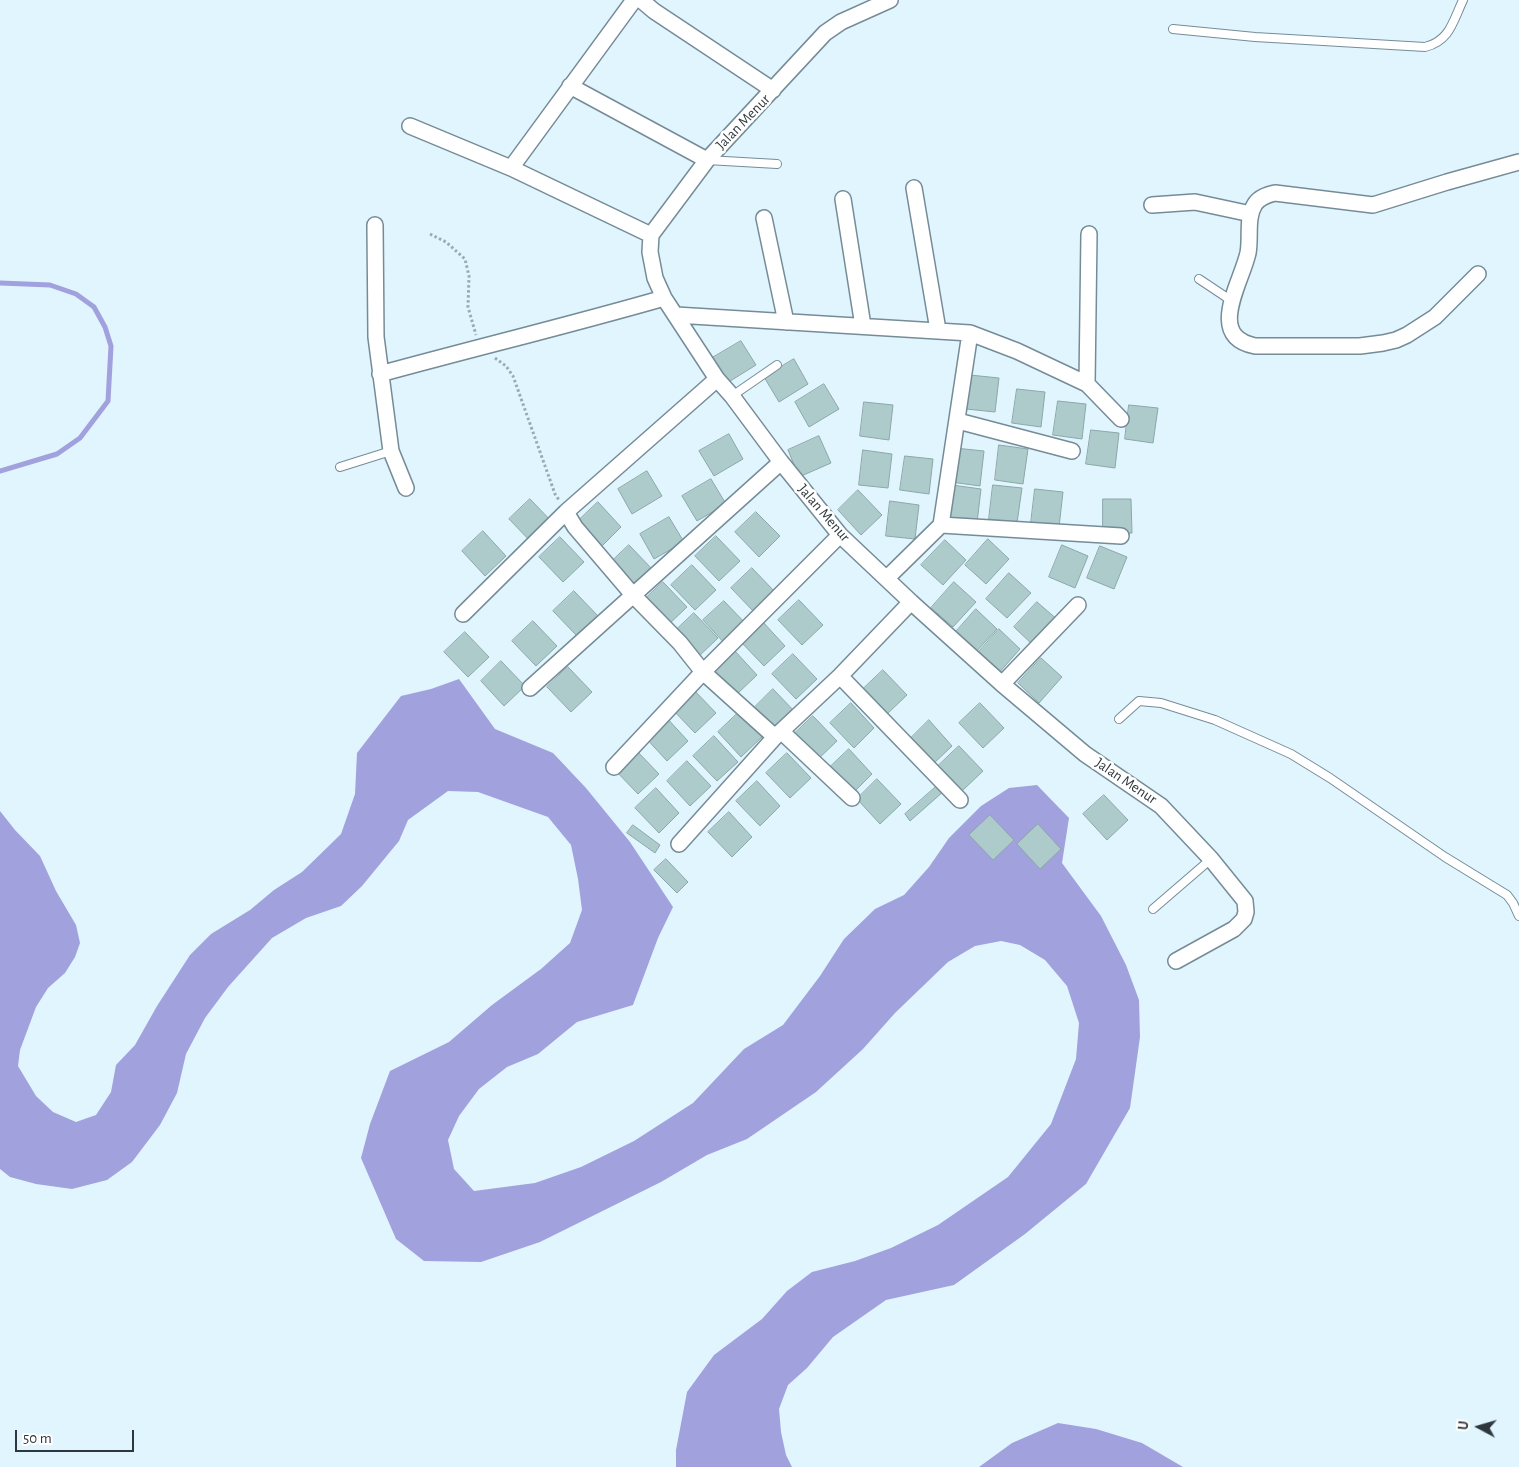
<!DOCTYPE html>
<html>
<head>
<meta charset="utf-8">
<style>
	body { margin:0 }
	#map { position:relative; width:1519px; height:1467px; overflow:hidden; background:#e1f5ff; font-family:"Alegreya Sans",sans-serif }
	canvas { display:block }
	.north { position:absolute; left:1454px; top:1402px; width:50px; height:50px; -webkit-text-stroke:4px #fff; paint-order:stroke; rotate:276deg; font-size:14px; font-weight:700; line-height:20px; text-align:center; color:#2e383c }
	.north::after { content:''; display:block; margin:auto; width:18px; height:22px; background:#2e383c; clip-path:polygon(50% 0,100% 100%,50% 72%,0 100%) }
	.scale { position:absolute; left:15px; top:1430px; width:119px; height:22px; box-sizing:border-box; border:2px solid #2e383c; border-top:0; padding-left:6px; font-size:15px; line-height:18px; white-space:nowrap; color:#2e383c; -webkit-text-stroke:4px #fff; paint-order:stroke }
</style>
</head>
<body>
<div id="map">
<canvas width="1519" height="1467"></canvas>
<div class="north">U</div>
<div class="scale">50 m</div>
</div>
<script>
const ctx = document.querySelector('canvas').getContext('2d');
ctx.lineJoin = 'round';
function fill(path, color) { ctx.fillStyle = color; ctx.fill(path, 'evenodd'); }
function stroke(path, color, width, dash) { ctx.strokeStyle = color; ctx.lineWidth = width; ctx.lineCap = dash ? 'butt' : 'round'; ctx.setLineDash(dash || []); ctx.stroke(path); }
function write(font, color, halo, rows, align = 'center') {
  ctx.font = font + ' "Alegreya Sans",sans-serif'; ctx.lineWidth = 5; ctx.setLineDash([]); ctx.textBaseline = 'middle'; ctx.strokeStyle = halo; ctx.fillStyle = color; for (const [text, x, y, turn = 0] of rows) {
    ctx.save(); ctx.translate(x, y); ctx.rotate((+turn || 0) * Math.PI / 180); ctx.textAlign = isNaN(turn) ? turn : align; if (halo) ctx.strokeText(text, 0, 0); ctx.fillText(text, 0, 0); ctx.restore();
  }
}
const water = new Path2D(`
	M459 679 495 729 553 753 586 788 630 842 673 907 658 938 633 1005 577 1022 538 1054 507 1067 479 1089 459 1116 448 1140 454 1169 474 1191 535 1183 581 1167 634 1141 693 1103 744 1049 783 1025 820 976 844 939 875 909 904 895 929 867 949 838 981 806 1009 788 1037 785 1069 818 1062 863 1101 916 1126 965 1139 1000 1140 1037 1130 1108 1086 1184 1025 1234 954 1285 886 1300 833 1337 807 1368 788 1385 779 1409 781 1432 786 1455 792 1467H676V1450L687 1392 714 1355 762 1319 787 1291 812 1272 855 1261 891 1248 938 1225 1008 1177 1051 1124 1076 1059 1079 1023 1067 986 1045 960 1020 945 1001 941 975 946 948 962 895 1013 863 1049 816 1092 747 1139 707 1155 661 1182 540 1242 481 1262 424 1261 396 1239 361 1158 370 1124 390 1071 449 1042 492 1005 541 969 570 943 582 910 578 879 571 845 548 817 478 792 448 791 408 820 399 841 362 886 341 906 306 918 272 938 228 987 205 1018 186 1054 177 1093 160 1125 132 1162 107 1180 72 1189 36 1184 10 1177 0 1169V811L15 830 40 856 56 891 76 925 80 943 75 957 65 973 48 988 36 1007 20 1050 18 1066 36 1096 53 1112 76 1122 96 1115 111 1092 116 1065 135 1045 157 1006 190 955 211 934 250 910 274 890 302 872 341 834 355 794 357 753 401 696 431 689Z
	M1058 1423 1096 1429 1142 1443 1183 1467H979L1012 1443Z`);
const stream = new Path2D(`
	M0 283 50 285 76 294 94 307 105 327 111 346 108 401 80 438 57 454 0 471`);
const building = new Path2D(`
	M741 341 756 365 727 383 712 358Z
	M794 359 808 384 779 402 764 377Z
	M970 375 999 378 995 412 966 409Z
	M824 384 839 409 809 427 795 402Z
	M1017 389 1045 392 1041 427 1012 423Z
	M1058 401 1086 404 1082 439 1053 435Z
	M864 402 893 405 889 440 860 436Z
	M1129 405 1158 408 1153 443 1125 439Z
	M1091 430 1119 433 1115 468 1086 464Z
	M729 434 743 459 714 476 699 451Z
	M819 436 831 463 799 477 788 450Z
	M999 445 1028 449 1023 484 995 480Z
	M955 448 984 451 980 486 951 482Z
	M863 450 892 454 888 488 859 485Z
	M905 456 933 459 929 494 900 490Z
	M647 471 662 496 632 514 618 489Z
	M711 479 726 504 697 521 682 496Z
	M952 485 981 489 977 523 948 519Z
	M993 485 1022 488 1017 523 989 519Z
	M1035 489 1063 492 1059 527 1031 523Z
	M858 490 882 515 861 535 838 510Z
	M530 499 554 524 533 544 509 519Z
	M1103 499H1131L1132 533 1103 534Z
	M890 501 919 505 915 539 886 536Z
	M598 502 621 527 601 547 577 522Z
	M756 512 780 536 759 557 735 532Z
	M669 517 684 542 654 559 640 534Z
	M483 531 506 556 485 576 462 551Z
	M716 536 740 561 719 581 695 556Z
	M560 537 584 562 563 582 539 557Z
	M988 539 1009 559 986 584 965 565Z
	M945 540 966 560 943 585 921 565Z
	M629 545 653 570 632 590 608 565Z
	M1062 545 1088 556 1075 588 1049 577Z
	M1100 546 1127 557 1114 589 1087 578Z
	M692 565 716 590 695 610 671 585Z
	M752 568 776 593 755 613 731 588Z
	M1009 573 1031 593 1007 618 986 599Z
	M663 582 687 607 666 627 642 602Z
	M954 582 976 602 953 627 931 608Z
	M574 591 598 616 577 636 553 611Z
	M799 600 823 625 802 645 778 620Z
	M724 601 748 626 727 646 703 620Z
	M1037 602 1059 621 1035 647 1014 627Z
	M976 609 997 629 974 654 953 635Z
	M694 613 718 638 697 658 673 633Z
	M533 621 557 646 536 666 512 641Z
	M762 621 785 646 764 666 740 641Z
	M999 629 1020 649 997 675 976 655Z
	M465 632 489 657 468 677 444 652Z
	M734 650 757 675 736 695 712 670Z
	M793 654 817 679 796 699 772 674Z
	M1041 658 1062 677 1039 703 1018 683Z
	M501 661 525 686 504 706 481 681Z
	M568 667 592 692 571 712 547 687Z
	M883 670 907 695 886 715 862 690Z
	M692 688 716 713 695 733 671 708Z
	M773 689 797 714 776 734 753 709Z
	M851 703 874 728 854 748 830 723Z
	M980 703 1004 728 983 748 959 723Z
	M739 712 762 737 741 757 718 732Z
	M665 716 688 741 667 761 644 736Z
	M813 716 837 741 816 761 792 736Z
	M929 720 952 746 931 766 908 741Z
	M714 736 738 762 717 781 693 756Z
	M959 746 983 771 962 791 938 766Z
	M635 749 659 774 638 794 614 769Z
	M849 749 872 774 852 794 828 769Z
	M787 753 811 778 790 798 766 773Z
	M687 761 711 786 690 806 667 781Z
	M877 779 901 804 880 824 857 799Z
	M757 781 780 806 760 826 736 801Z
	M938 785 944 791 910 821 905 814Z
	M656 788 679 813 659 833 635 808Z
	M1104 795 1128 820 1107 840 1083 814Z
	M729 812 752 837 732 857 708 832Z
	M990 815 1014 840 993 860 969 835Z
	M1038 824 1061 849 1040 869 1017 844Z
	M633 825 660 845 655 853 627 833Z
	M666 859 688 882 677 893 654 870Z`);
const path = new Path2D(`
	M430 234 446 242 465 259 469 276 468 307 476 335
	M495 358 506 366 513 376 555 494 559 500`);
const service = new Path2D(`
	M1173 29 1255 37 1425 47C1450 41 1453 21 1463 0
	M707 160 777 164
	M1199 279 1232 301
	M732 396 777 365
	M340 467 391 451
	M1119 719 1139 701 1161 703 1215 720 1291 754 1330 778 1445 857 1507 895 1513 903 1519 916
	M1153 909 1211 859`);
const minor = new Path2D(`
	M641 0 654 11 773 90
	M890 0 841 22 825 33 707 160 651 235 650 252 655 278 664 298 717 379 732 396 781 462 840 535 911 602 1002 684 1085 754 1161 806 1211 859 1245 901 1246 912 1244 919 1234 929 1176 961
	M570 86 707 160
	M410 126 511 168 651 235
	M511 168 634 0
	M914 188 938 330
	M843 199 863 326
	M1152 205 1195 202 1251 214
	M764 218 786 322
	M375 225 376 337 391 451 406 488
	M1478 274 1435 317 1407 335 1396 340 1383 343 1360 346H1255C1206 336 1241 284 1248 253 1251 237 1246 218 1255 204 1260 197 1267 195 1275 193L1373 205 1447 182 1519 162
	M676 315 970 333 1017 351 1087 384 1121 419
	M380 374C475 348 570 325 664 298
	M1087 384 1089 234
	M958 421 1072 451
	M566 512 575 527 633 595 680 643 703 672 775 737
	M941 525 1121 536
	M887 578 941 525 970 333
	M463 614 566 512 717 379
	M840 676 960 800
	M1002 684 1078 605
	M530 688 781 462
	M782 732 852 798
	M614 767 703 672 840 535
	M679 844 775 737 840 676 911 602`);
const streetNames = [
	["Jalan Menur",743,122,-46],
	["Jalan Menur",824,513,49],
	["Jalan Menur",1126,781,34]
];
fill(water, '#a1a1dd');
stroke(stream, '#a1a1dd', 5);
fill(building, '#aecbcc');
stroke(building, '#8ba7a8', 1);
stroke(service, '#758c97', 10);
stroke(minor, '#758c97', 18);
stroke(path, '#9aaab1', 3, [2.5, 2.5]);
stroke(service, '#fff', 8);
stroke(minor, '#fff', 15);
write('15px', '#2e383c', '#fff', streetNames);
</script>
</body>
</html>
